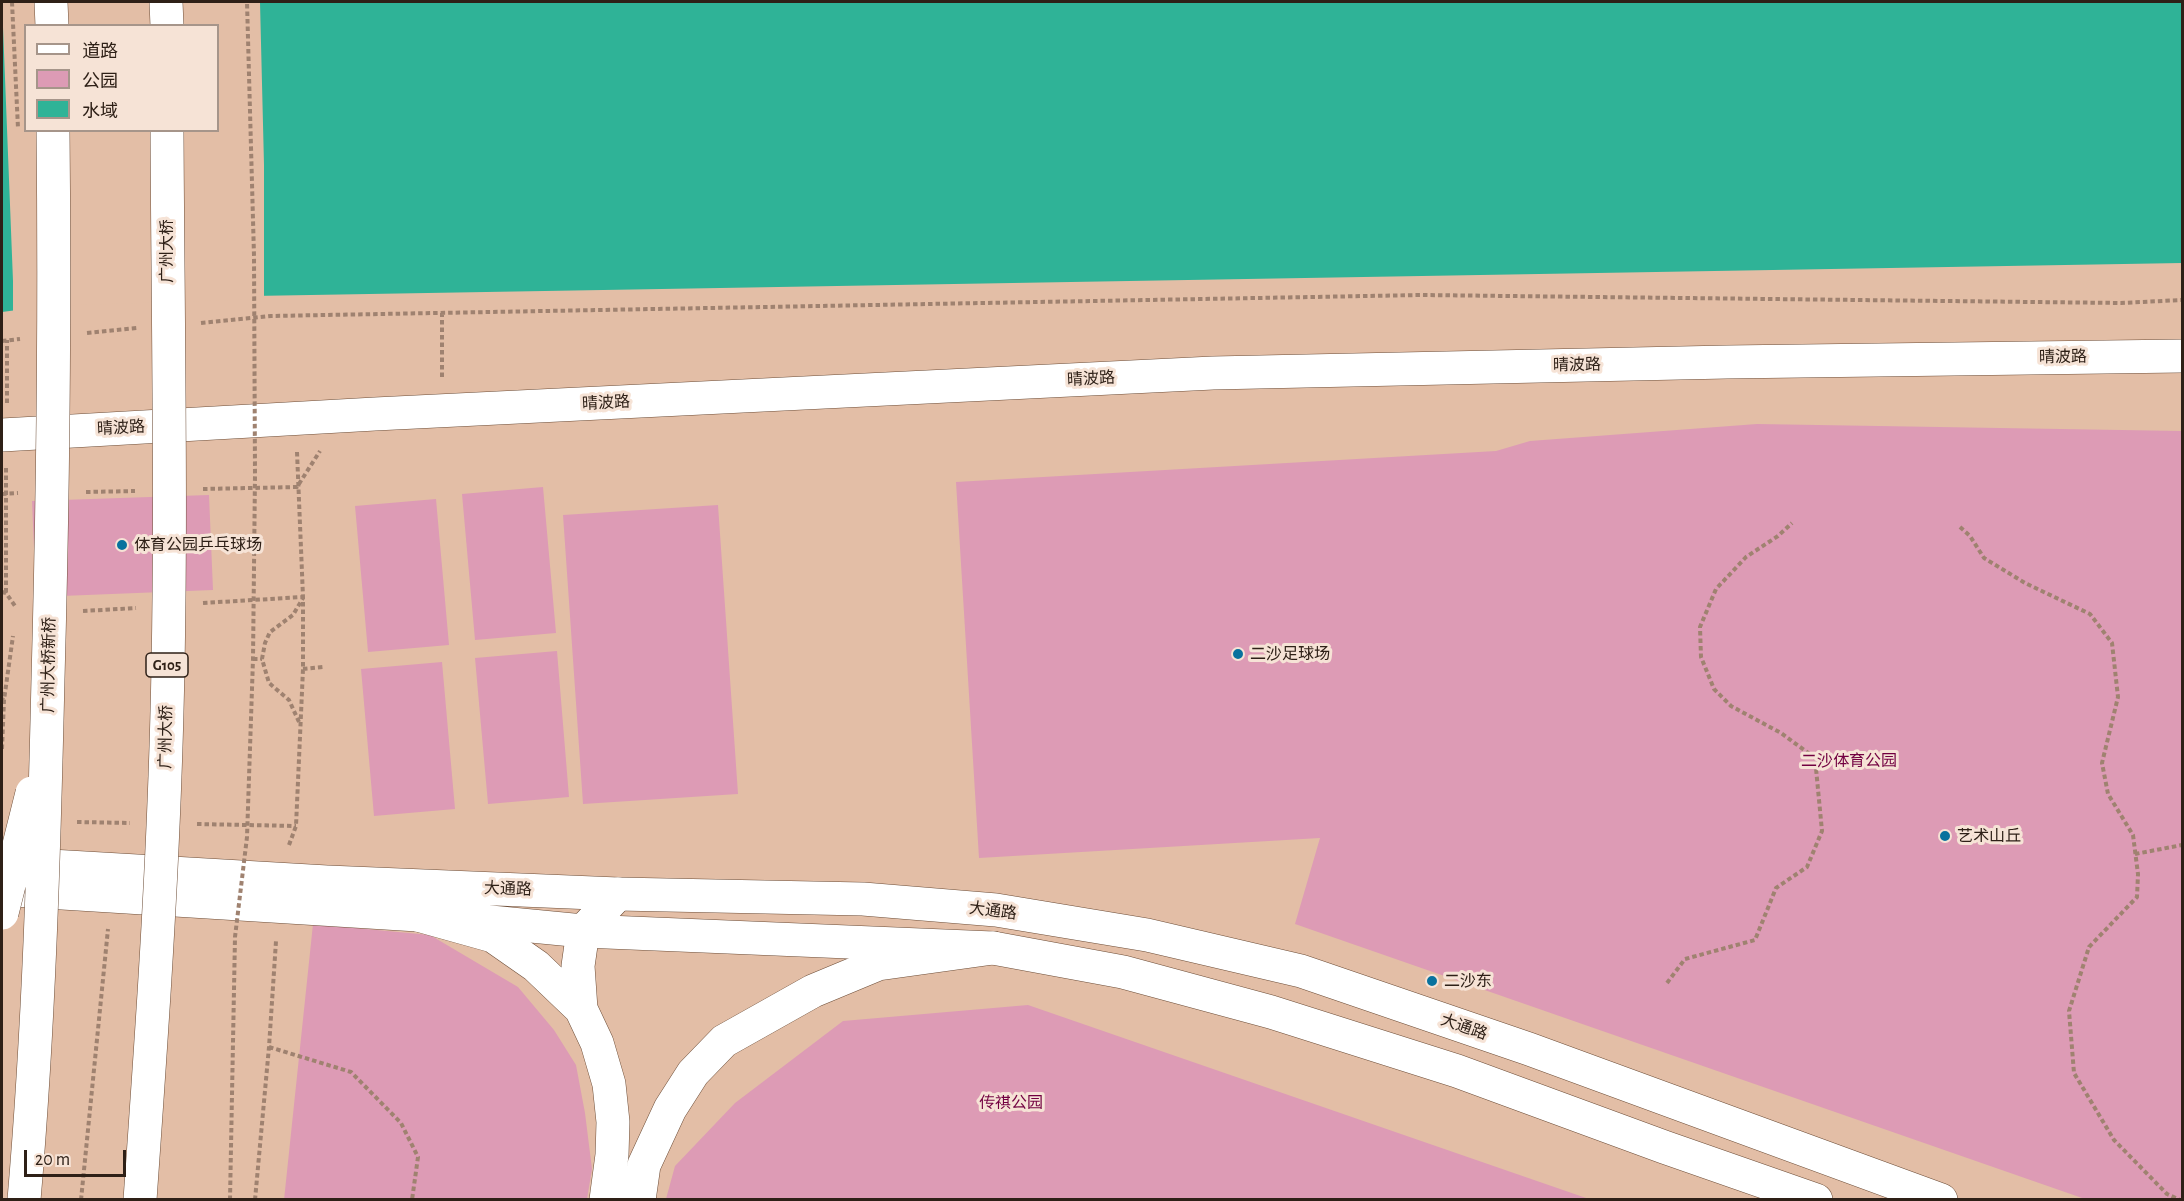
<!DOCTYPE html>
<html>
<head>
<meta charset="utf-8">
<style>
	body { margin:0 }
	#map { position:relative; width:2184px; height:1201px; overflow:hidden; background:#e3bea6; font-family:"Alegreya Sans","Noto Sans SC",sans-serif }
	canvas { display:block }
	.frame { position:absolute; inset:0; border:3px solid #2e2017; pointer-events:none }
	.legend { position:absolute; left:24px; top:24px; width:195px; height:108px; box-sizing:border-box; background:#f6e3d6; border:2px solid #a6958a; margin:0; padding:8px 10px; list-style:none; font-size:18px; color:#2e2017 }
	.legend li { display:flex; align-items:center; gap:12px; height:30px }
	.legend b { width:30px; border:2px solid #a6958a }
	.scale { position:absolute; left:24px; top:1150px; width:102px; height:27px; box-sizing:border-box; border:3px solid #2e2017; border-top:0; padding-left:8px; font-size:18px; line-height:21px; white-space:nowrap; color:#2e2017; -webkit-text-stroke:4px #f6e3d6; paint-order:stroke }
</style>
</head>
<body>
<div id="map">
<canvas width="2184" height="1201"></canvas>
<div class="frame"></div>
<ul class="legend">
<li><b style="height:8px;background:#fff"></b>道路</li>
<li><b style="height:16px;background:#dd9bb5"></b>公园</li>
<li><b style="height:16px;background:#2fb397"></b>水域</li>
</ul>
<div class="scale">20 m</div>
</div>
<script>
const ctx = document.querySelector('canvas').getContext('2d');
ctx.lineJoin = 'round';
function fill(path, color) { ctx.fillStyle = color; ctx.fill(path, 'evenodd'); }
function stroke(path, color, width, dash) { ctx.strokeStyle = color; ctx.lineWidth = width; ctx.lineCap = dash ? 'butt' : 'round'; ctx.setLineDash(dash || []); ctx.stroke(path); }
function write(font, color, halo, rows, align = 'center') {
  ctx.font = font + ' "Alegreya Sans","Noto Sans SC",sans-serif'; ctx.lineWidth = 6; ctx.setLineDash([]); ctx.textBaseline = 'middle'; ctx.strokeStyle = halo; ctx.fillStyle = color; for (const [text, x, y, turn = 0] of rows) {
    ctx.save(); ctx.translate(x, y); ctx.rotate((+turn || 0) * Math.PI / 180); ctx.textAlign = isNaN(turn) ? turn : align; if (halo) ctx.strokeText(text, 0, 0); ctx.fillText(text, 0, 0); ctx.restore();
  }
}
const green = new Path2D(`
	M1757 424 2182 431V1199H2085L1295 924 1320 838 979 858 956 482 1496 451 1530 441Z
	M543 487 556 633 475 640 462 494Z
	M209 495 213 590 36 597 32 501Z
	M436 499 449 645 368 652 355 506Z
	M718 505 738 794 583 804 563 515Z
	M557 651 569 797 488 804 475 658Z
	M442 662 455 809 374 816 361 669Z
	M313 924 430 935 518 987 554 1030 576 1065 585 1113 592 1169 587 1199 284 1200Z
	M1028 1005 1589 1199H666L675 1166 735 1103 843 1021Z`);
const water = new Path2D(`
	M2 2H2182V263L252 296 78 302 2 312ZM26 26H218V130H26Z`);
const pier = new Path2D(`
	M2 2H260L264 165V299L78 305 13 313V281ZM26 26H218V130H26Z`);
const path = new Path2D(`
	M201 323 271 316 1421 295 2121 303 2182 300
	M87 333 137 328
	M2 341 20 339
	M442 377V313
	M7 403V340
	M6 468V593
	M203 489 297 487 320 451
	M86 492 135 491
	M2 494 18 493
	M1960 527 1970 536 1984 558 2025 583 2090 614 2112 643 2118 697 2102 763 2108 794 2133 835 2138 874 2137 897 2089 947 2069 1011 2074 1073 2114 1140 2167 1194 2180 1200
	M2 592 6 593 15 606
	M203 603 303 597
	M83 611 136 608
	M253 659H262
	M303 669 323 667
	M2 699 4 700
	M299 722 289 700 269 683 262 659 265 643 270 632 293 615 303 598
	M77 822 130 823
	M197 824 296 826
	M289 845 296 826 303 669V597L297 452
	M2135 854 2182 845
	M1667 983 1685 959 1755 940 1776 888 1807 867 1822 831 1815 758 1781 733 1731 706 1714 689 1701 657 1700 627 1716 589 1746 557 1778 536 1792 523
	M269 1047 351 1072 401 1123 418 1157 412 1200
	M81 1200 108 929
	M255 1200 269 1047 276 941`);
const street = new Path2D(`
	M2 435 375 414 1213 373 1727 362 2182 356`);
const secondary = new Path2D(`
	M16 864 327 882 618 894 863 899 996 910 1147 935 1301 971 1529 1049 1941 1200
	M14 890 418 915 583 931 993 948 1123 972 1271 1012 1457 1071 1664 1147 1816 1200`);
const highway = new Path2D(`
	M51 2 52 26
	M166 2 167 26
	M418 915 493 936 536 966 581 1009
	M606 1200 612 1155 613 1122 609 1084 597 1043 581 1009 578 966 583 931 618 894
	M639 1200 644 1165 670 1109 693 1073 724 1041 813 991 878 964 993 948`);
const pathBridge = new Path2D(`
	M12 2 18 128
	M2 749 4 700 13 636
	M230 1200 235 937 247 837 253 659 255 475 254 256 247 2`);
const highwayBridge = new Path2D(`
	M2 913 32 793
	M24 1200C39 1026 44 853 48 679 53 496 55 313 53 130
	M140 1200C150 1058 160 917 165 776 173 561 168 345 167 130`);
const markers = [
	[122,545,6,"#08729e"],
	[1238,654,6,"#08729e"],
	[1945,836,6,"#08729e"],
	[1432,981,6,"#08729e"]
];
const shields = [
	[167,665,42]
];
const shieldNames = [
	["G105",167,665]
];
const streetNames = [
	["广州大桥",167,251,-90],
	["晴波路",2063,357,-1],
	["晴波路",1577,365,-1],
	["晴波路",1091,379,-3],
	["晴波路",606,403,-3],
	["晴波路",121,428,-3],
	["广州大桥新桥",49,665,-89],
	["广州大桥",166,737,-89],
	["大通路",508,889,2],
	["大通路",993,911,7],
	["大通路",1464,1027,19]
];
const poiNames = [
	["体育公园乒乓球场",134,545],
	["二沙足球场",1250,654],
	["艺术山丘",1957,836],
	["二沙东",1444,981]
];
const parkNames = [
	["二沙体育公园",1849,761],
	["传祺公园",1011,1103]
];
fill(green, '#dd9bb5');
fill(water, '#2fb397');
fill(pier, '#e3bea6');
stroke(street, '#6d4d37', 34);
stroke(secondary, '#6d4d37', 34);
stroke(highway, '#6d4d37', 34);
stroke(path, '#9f8270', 4, [4.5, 3]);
stroke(street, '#fff', 33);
stroke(secondary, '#fff', 33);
stroke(highway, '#fff', 33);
stroke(highwayBridge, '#6d4d37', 34, []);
stroke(pathBridge, '#9f8270', 4, [4.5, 3]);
stroke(highwayBridge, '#fff', 33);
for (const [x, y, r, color] of markers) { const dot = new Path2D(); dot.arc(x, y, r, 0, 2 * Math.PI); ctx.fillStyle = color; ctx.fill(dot); stroke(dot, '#f6e3d6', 2); }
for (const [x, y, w] of shields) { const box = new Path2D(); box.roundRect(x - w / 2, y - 12, w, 24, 4.5); ctx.fillStyle = '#f6e3d6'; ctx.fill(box); stroke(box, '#2e2017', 1.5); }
write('bold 15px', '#2e2017', null, shieldNames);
write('16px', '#2e2017', '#f6e3d6', streetNames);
write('16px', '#2e2017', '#f6e3d6', poiNames, 'left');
write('16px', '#720041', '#f6e3d6', parkNames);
</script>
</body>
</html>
